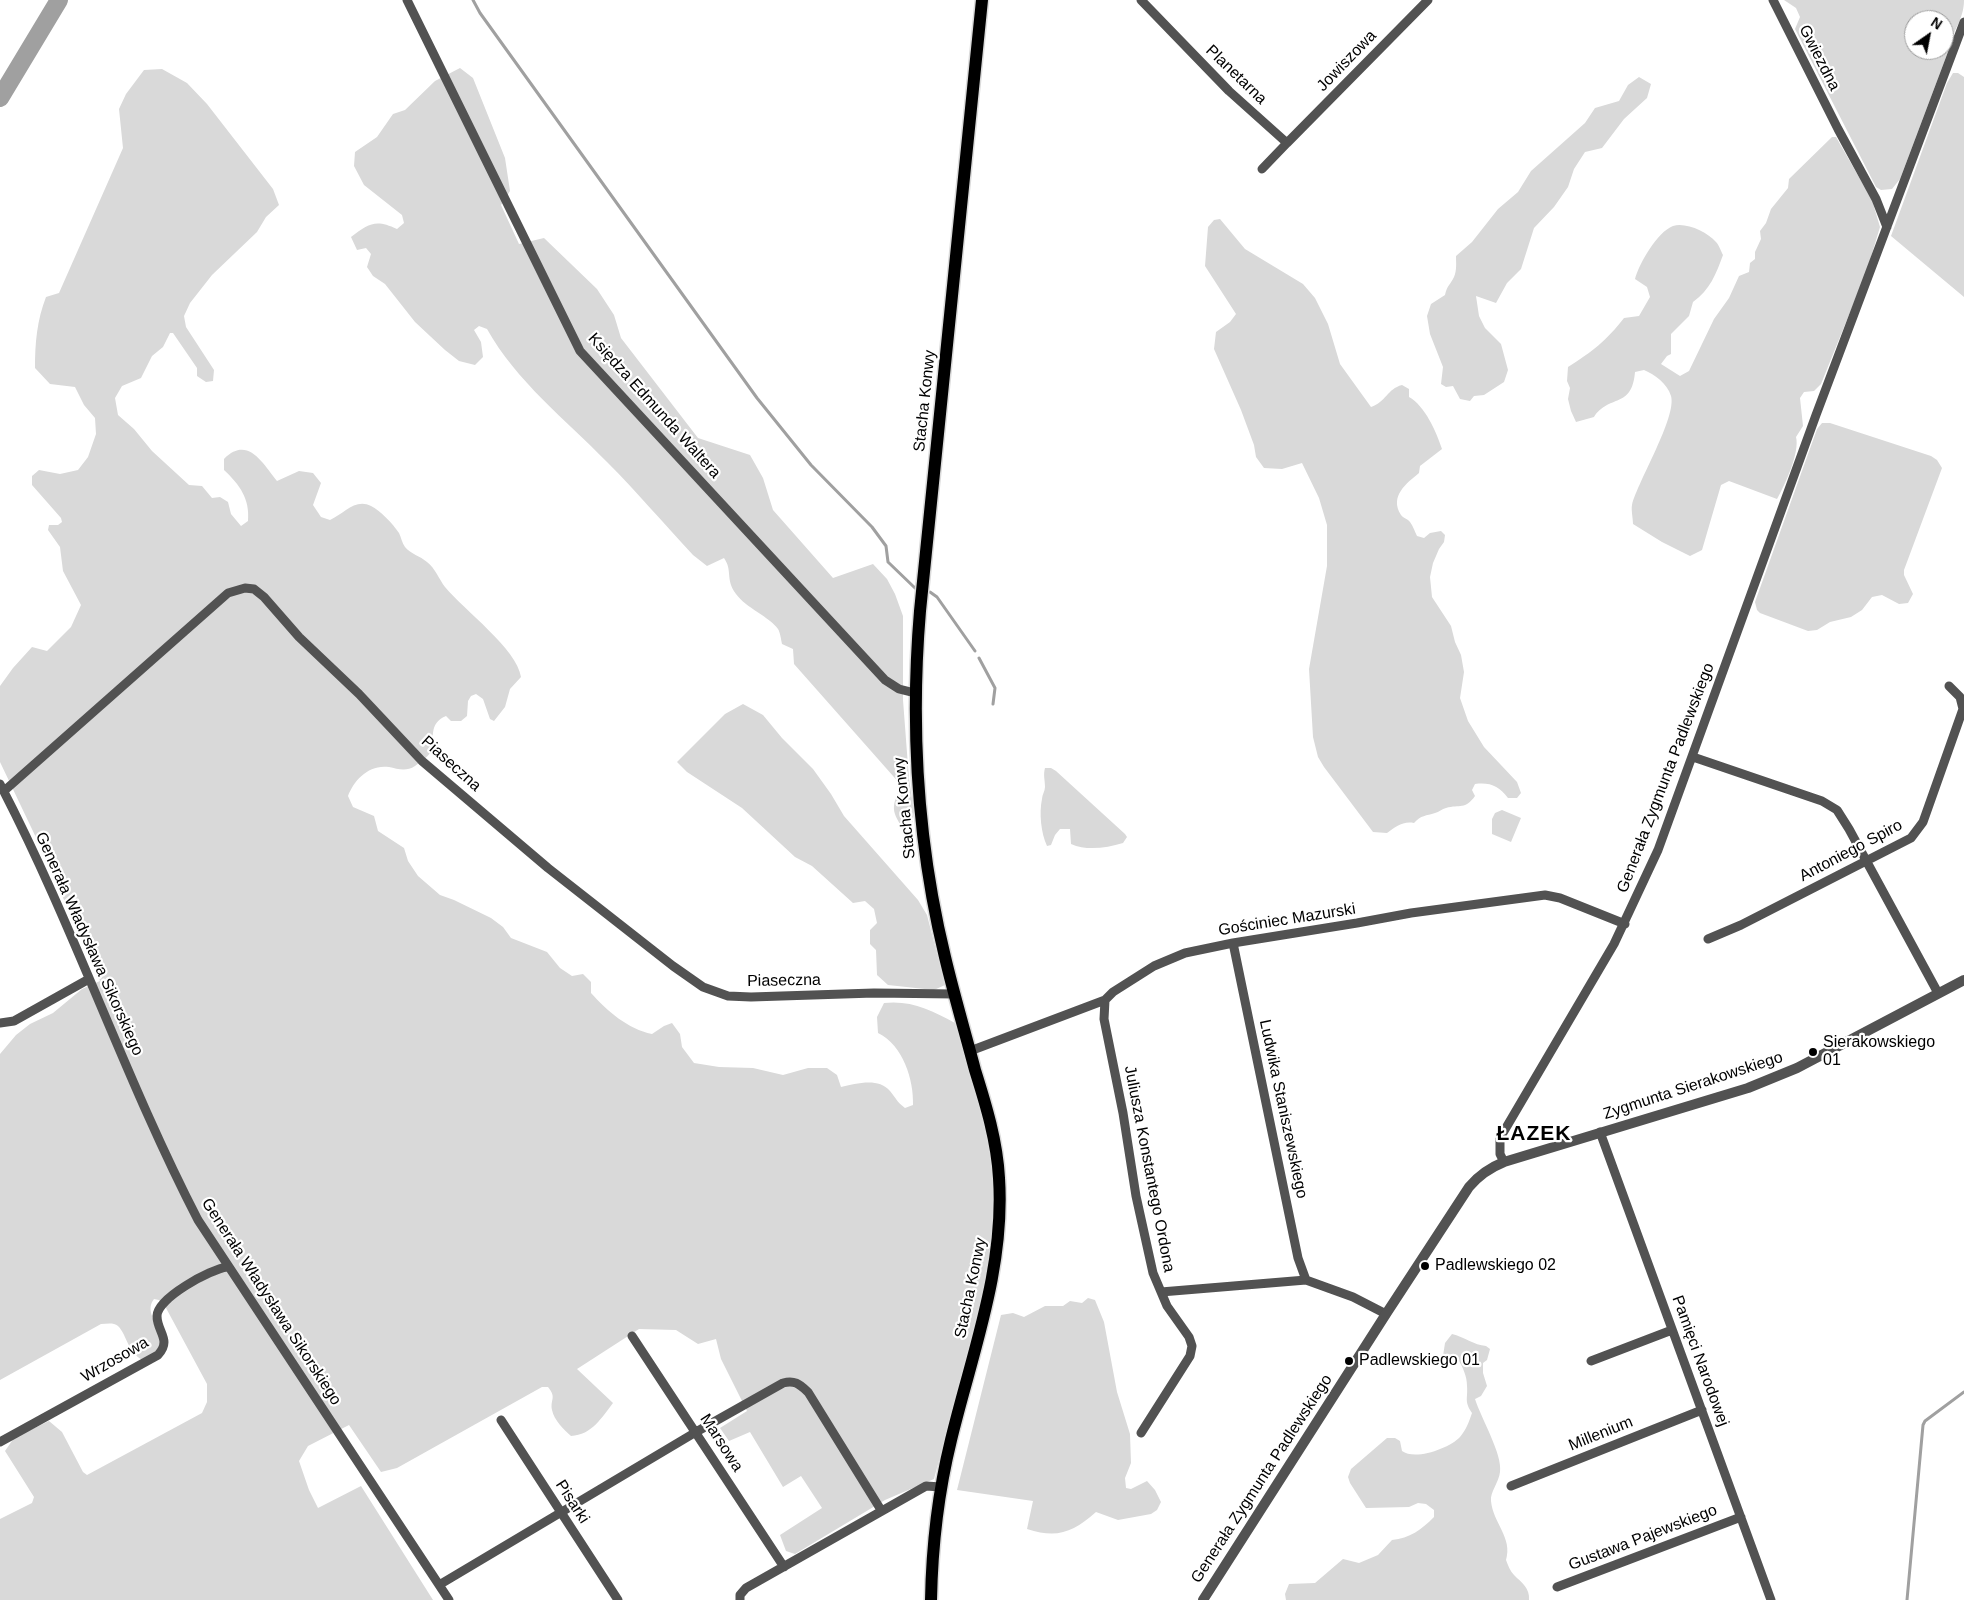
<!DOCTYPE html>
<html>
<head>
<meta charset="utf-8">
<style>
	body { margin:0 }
	#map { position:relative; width:1964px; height:1600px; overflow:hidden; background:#fff; font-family:Helvetica,sans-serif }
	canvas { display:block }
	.north { position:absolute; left:1904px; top:10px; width:50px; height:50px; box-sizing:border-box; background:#fff; border:1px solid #999; border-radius:50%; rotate:33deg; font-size:14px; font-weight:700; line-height:20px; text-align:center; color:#000 }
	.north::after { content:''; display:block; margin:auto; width:18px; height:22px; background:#000; clip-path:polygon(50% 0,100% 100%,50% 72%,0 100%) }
</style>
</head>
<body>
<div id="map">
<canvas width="1964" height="1600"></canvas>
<div class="north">N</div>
</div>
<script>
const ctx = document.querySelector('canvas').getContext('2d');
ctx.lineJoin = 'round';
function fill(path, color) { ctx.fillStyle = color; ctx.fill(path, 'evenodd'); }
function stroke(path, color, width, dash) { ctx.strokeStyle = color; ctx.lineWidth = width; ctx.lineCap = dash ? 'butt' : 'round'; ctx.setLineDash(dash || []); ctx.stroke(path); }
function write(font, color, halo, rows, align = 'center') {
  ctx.font = font + ' Helvetica,sans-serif'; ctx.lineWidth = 4.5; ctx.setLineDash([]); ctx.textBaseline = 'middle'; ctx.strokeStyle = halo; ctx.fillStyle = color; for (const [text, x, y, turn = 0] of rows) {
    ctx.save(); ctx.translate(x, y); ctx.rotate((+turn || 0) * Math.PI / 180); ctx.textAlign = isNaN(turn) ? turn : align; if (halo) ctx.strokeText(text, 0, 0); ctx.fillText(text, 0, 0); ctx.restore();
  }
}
const green = new Path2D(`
	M1784 0H1964C1964 20 1952 31 1949 49L1900 179 1892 189 1881 190 1876 187 1795 29 1800 17 1796 8ZM1914 20H1944V50H1914Z
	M460 68 473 78 505 158 510 191 501 205 519 244 544 238 597 289 614 315 621 338 698 438 750 455 763 478 773 510 833 578 873 564 887 579 895 594 903 616V700L909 779 914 812 912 827 905 832C891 810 891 809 901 785L794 664 793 649 782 644C781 639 780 632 778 629 770 617 746 608 736 594 725 579 733 571 724 558L707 566 693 555C664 524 637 492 607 462 566 420 516 381 487 329L479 326 474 330 481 342 483 357 475 365 459 361 445 350 415 322 385 284 373 276 367 267 371 254 366 248 357 250 351 237C369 223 376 219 397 229L404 223 402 215 364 185 354 166 355 152 377 137 393 114 405 110 435 81Z
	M162 69 187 83 207 104 273 189 279 205 266 217 257 232 212 275 190 303 184 316 186 327 214 370 213 381 206 382 197 376V368L173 333H170L163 347 152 356 141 378 122 386 115 398 118 415 134 429 152 451 189 485 202 486 212 498 220 497 228 502 231 514 241 526 248 521C250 499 240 485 224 470V459C248 435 263 464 277 481L299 471 313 473 321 483 313 505 321 517 330 520C344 514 355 498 371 506 380 510 393 524 399 533 401 537 402 543 405 547 411 554 420 556 427 562 435 568 439 579 445 587 464 610 517 649 521 677L510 689 505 707 494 721 490 719 483 699 476 694 471 696 468 701 467 716 461 721H451L446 716C427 724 436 739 430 753 428 757 419 763 415 766 406 772 398 769 389 767 369 764 354 780 348 796L353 807 374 816 378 831 404 848 408 861 418 876 440 895 454 900 491 918 503 927 511 938 547 952 560 968 572 976 583 974 591 982V993C607 1011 628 1029 652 1034L664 1026 672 1023 680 1034 682 1047 694 1063 719 1067 753 1068 783 1075 808 1068H827L837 1075 841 1087C856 1084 878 1077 890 1091 896 1098 896 1101 905 1108L913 1105C914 1080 903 1045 878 1033L877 1017 884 1003C911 1000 931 1010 955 1023L991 1143 995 1199 989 1262 978 1315 934 1479 885 1500 795 1554 786 1551 780 1535 822 1508 801 1476 783 1487 750 1432 729 1441 720 1428 747 1411 721 1359 716 1339 698 1344 676 1330 639 1329 577 1369 613 1403C602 1417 592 1435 571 1436 564 1430 554 1420 552 1410 550 1399 557 1398 548 1387H542L397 1468 381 1472 349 1425 308 1446 299 1461 309 1490 318 1508 361 1486 433 1600H0V1519L32 1503 34 1497 5 1451 14 1438 49 1421 62 1432 83 1472 87 1475 202 1413 207 1402V1384L166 1308 159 1300 154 1299C138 1319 185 1340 143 1360 126 1353 126 1327 114 1324 110 1323 105 1324 101 1324L0 1380V1054L16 1035 30 1024 53 1013 82 989 100 981 41 848 0 762V686L13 668 32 647 47 651 71 627 81 605 63 571 60 547 48 530 49 525H58L62 522 61 518 32 485V476L39 470 60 474 78 470 88 457 96 434 95 418 84 405 75 387 50 384 35 368C35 343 37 320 46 297L59 293 123 148 119 109 126 94 144 70Z
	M1953 73H1958L1964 77V297L1891 236 1947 83Z
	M1639 77 1651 84 1647 98 1624 119 1602 148 1585 152 1574 169 1568 187 1554 207 1534 228 1521 269 1507 283 1496 303 1476 296 1479 316 1485 328 1501 344 1508 370 1504 382 1484 395 1474 396 1470 401 1460 399 1453 386 1446 387 1441 384 1443 367 1430 334 1427 316 1431 304 1445 295C1447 285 1451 284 1454 277 1457 270 1456 263 1456 256L1472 242 1498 209 1518 192 1531 171 1585 123 1595 108 1619 101 1628 85Z
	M1832 137H1836L1872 200 1880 227 1867 270 1821 384 1814 391 1804 392 1800 398 1803 426 1796 437C1800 452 1785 485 1777 499L1729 481 1721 485 1702 550 1690 556 1662 542 1633 524C1633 518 1631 510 1632 505 1638 481 1677 417 1671 396 1667 383 1655 375 1644 370L1635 372C1632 409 1609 394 1594 417L1576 422 1571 411 1568 399 1570 388 1567 381 1568 367C1592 352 1607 340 1624 318L1639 316 1650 297 1647 287 1635 279C1639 264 1657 232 1673 226 1686 222 1707 232 1716 242 1719 245 1721 251 1723 255 1716 274 1710 290 1693 302L1689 316 1671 334V354L1667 356 1661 364 1680 376 1689 371 1714 319 1729 298 1739 276 1749 272 1750 263 1755 259V252L1761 239 1760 231 1766 223 1771 209 1788 188 1789 179Z
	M1220 219 1245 249 1303 284 1315 298 1328 324 1340 364 1371 407C1386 402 1387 389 1402 385L1409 389V397C1425 406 1436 431 1442 449L1420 466 1419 473C1407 483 1389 496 1401 515 1403 518 1408 519 1410 522 1413 526 1415 532 1417 536L1424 538 1430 533 1441 531 1445 535 1444 542 1439 549 1433 563 1430 577 1432 597 1451 626 1455 642 1461 655 1464 672 1460 698 1468 721 1484 747 1517 782 1521 793 1517 798H1508C1499 786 1490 782 1475 784L1472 790 1475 796C1465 810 1460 804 1446 808 1442 809 1439 812 1435 813 1426 816 1421 815 1414 823 1402 821 1396 827 1387 833L1373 832 1324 767 1318 757 1313 737 1309 669 1327 566V525L1319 498 1302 463 1282 469 1264 468 1256 457 1254 445 1241 410 1214 349 1216 332 1230 322 1236 314 1205 266 1208 227 1214 220Z
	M1822 423H1830L1931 456 1937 460 1942 468 1904 570V575L1913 594 1908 603 1899 604 1882 595 1872 597 1862 610 1851 617 1830 622 1817 630 1808 631 1760 613 1757 610 1755 602 1817 429Z
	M743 704 763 715 782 738 813 769 831 794 844 816 918 900 927 915 945 985 934 990 888 985 877 975 876 950 870 944V930L877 923 874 909 865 901 853 903 812 866 795 857 742 808 687 772 677 762 725 714Z
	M1045 768H1051L1056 771 1125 834 1127 837 1123 843C1106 848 1087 851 1071 844L1070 829H1060L1055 835 1051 845 1047 846C1041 833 1039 813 1042 799 1042 795 1045 791 1045 787 1045 780 1043 775 1045 768Z
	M1502 810 1521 818 1511 842 1492 834V819L1495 813Z
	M1088 1298 1095 1300 1104 1322 1117 1392 1130 1434 1131 1463 1125 1478 1126 1488 1131 1489 1147 1481 1155 1490 1161 1502 1157 1510 1151 1514 1118 1520 1096 1512C1073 1532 1058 1539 1027 1529L1033 1501 957 1490 1001 1315 1013 1313 1024 1317 1045 1306H1063L1070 1301 1082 1303Z
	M1452 1334C1464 1337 1474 1345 1486 1346L1490 1349 1487 1360 1483 1363V1373L1487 1386 1481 1396 1475 1399C1481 1418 1503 1455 1500 1472 1499 1482 1490 1492 1491 1501 1493 1523 1513 1538 1506 1560 1508 1565 1510 1571 1514 1575 1522 1583 1530 1588 1529 1600H1286L1285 1594 1289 1584 1315 1583 1343 1559 1359 1563 1378 1555 1392 1540C1410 1538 1421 1530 1434 1517V1510L1426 1504 1418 1503 1409 1507 1366 1508 1350 1483 1348 1477 1351 1469 1387 1438H1395L1400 1441 1402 1451C1415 1461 1450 1448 1460 1437 1466 1430 1469 1422 1472 1413 1464 1401 1468 1399 1467 1386 1467 1376 1463 1368 1458 1359L1443 1356 1445 1343Z`);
const stream = new Path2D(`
	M473 0 480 13 757 398 811 465 872 527 886 546 888 562 915 588
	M930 592 937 597 975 651
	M979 658 995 688 993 704
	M1907 1600 1923 1425 1925 1421 1964 1392`);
const river = new Path2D(`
	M0 98 59 0`);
const minor = new Path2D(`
	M407 0 580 351 885 680 899 689 915 693
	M1141 0 1229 91 1287 143 1262 169
	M1773 0 1838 129 1876 199 1887 227
	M1287 143 1428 0
	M1693 757 1822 801 1837 810 1849 829 1938 993
	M0 784C74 926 125 1079 198 1220L449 1600
	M4 791 228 593 245 588 254 589 264 597 299 637 359 694 422 761 548 868 673 966 703 987 728 996 751 997 874 993 955 994
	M1708 939 1741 925 1911 838 1923 822 1963 709 1960 697 1949 686
	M1233 943 1298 1258 1306 1280
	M1105 1000 1104 1019 1123 1113 1136 1196 1153 1273 1167 1306 1189 1337 1192 1346 1190 1356 1141 1433
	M0 1023 14 1021 89 979
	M970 1051 1105 1000 1113 992 1154 966 1185 953 1233 943 1357 923 1411 913 1545 895 1560 898 1625 924
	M1600 1132 1771 1600
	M1504 1162 1500 1154V1138L1614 944 1658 850 1816 415 1964 22
	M1161 1292 1306 1280 1353 1297 1386 1314
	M632 1336 784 1567
	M1591 1361 1672 1330
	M501 1420 618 1600
	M0 1442 158 1355C172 1340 157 1332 157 1316 157 1298 211 1269 227 1267
	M1511 1486 1702 1410
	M439 1585 696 1432 783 1383C795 1380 799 1384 808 1392L881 1510
	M1557 1587 1741 1517
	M740 1600V1595L746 1588 926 1486 941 1487`);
const tertiary = new Path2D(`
	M1203 1600 1386 1314 1469 1187C1479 1175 1489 1168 1504 1162L1748 1088 1797 1068 1964 980`);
const primary = new Path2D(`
	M931 1600C932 1546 938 1493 951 1440 972 1353 1005 1269 999 1178 997 1141 986 1105 975 1070 965 1032 954 995 945 957 917 842 910 730 920 611L982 0`);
const markers = [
	[1813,1052,5,"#000"],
	[1425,1266,5,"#000"],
	[1349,1361,5,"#000"]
];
const streetNames = [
	["Gwiezdna",1819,58,63],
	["Jowiszowa",1347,61,-46],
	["Planetarna",1236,75,44],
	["Stacha Konwy",925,401,-84],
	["Księdza Edmunda Waltera",654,406,48],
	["Piaseczna",451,764,42],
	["Generała Zygmunta Padlewskiego",1666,778,-69],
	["Stacha Konwy",905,808,-96],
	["Antoniego Spiro",1851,851,-28],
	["Gościniec Mazurski",1287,920,-9],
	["Generała Władysława Sikorskiego",89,944,66],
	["Piaseczna",784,981,-1],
	["Zygmunta Sierakowskiego",1693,1086,-18],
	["Ludwika Staniszewskiego",1283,1109,78],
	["Juliusza Konstantego Ordona",1149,1169,79],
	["Stacha Konwy",971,1288,-78],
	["Generała Władysława Sikorskiego",271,1302,57],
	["Wrzosowa",115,1360,-30],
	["Pamięci Narodowej",1700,1361,70],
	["Millenium",1601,1434,-22],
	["Marsowa",721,1443,57],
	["Generała Zygmunta Padlewskiego",1262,1479,-57],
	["Pisarki",572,1502,57],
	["Gustawa Pajewskiego",1643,1538,-21]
];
const poiNames = [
	["Sierakowskiego",1823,1043],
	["01",1823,1061],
	["Padlewskiego 02",1435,1266],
	["Padlewskiego 01",1359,1361]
];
const districtNames = [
	["ŁAZEK",1534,1134]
];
fill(green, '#d9d9d9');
stroke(stream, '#a0a0a0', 3);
stroke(river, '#a0a0a0', 18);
stroke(primary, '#dbdbdb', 15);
stroke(minor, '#525252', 9);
stroke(tertiary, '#525252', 10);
stroke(primary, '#000', 12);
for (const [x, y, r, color] of markers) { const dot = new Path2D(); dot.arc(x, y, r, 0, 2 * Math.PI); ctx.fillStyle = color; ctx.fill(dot); stroke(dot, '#fff', 2); }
write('16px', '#000', '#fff', streetNames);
write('16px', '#000', '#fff', poiNames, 'left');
ctx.letterSpacing = '1px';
write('bold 21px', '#000', '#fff', districtNames);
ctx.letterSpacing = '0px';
</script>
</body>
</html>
